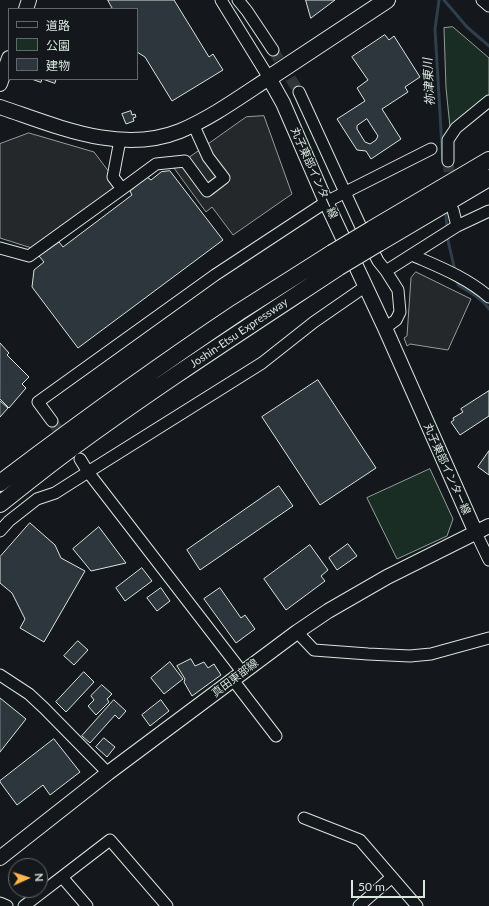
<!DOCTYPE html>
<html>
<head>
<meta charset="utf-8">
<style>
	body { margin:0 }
	#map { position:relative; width:489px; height:906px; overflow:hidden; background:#14181c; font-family:Lato,"Noto Sans JP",sans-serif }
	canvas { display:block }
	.legend { position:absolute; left:8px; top:8px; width:130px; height:72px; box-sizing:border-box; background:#14181c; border:1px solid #626a69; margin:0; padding:5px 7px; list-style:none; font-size:12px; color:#d8e6dc }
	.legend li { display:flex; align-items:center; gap:8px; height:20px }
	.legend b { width:20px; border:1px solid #626a69 }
	.north { position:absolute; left:8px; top:858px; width:40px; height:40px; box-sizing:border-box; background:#14181c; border:1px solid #626a69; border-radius:50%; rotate:87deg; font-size:11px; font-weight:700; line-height:16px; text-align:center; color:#d8e6dc }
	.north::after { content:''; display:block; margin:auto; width:14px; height:18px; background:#ffb74d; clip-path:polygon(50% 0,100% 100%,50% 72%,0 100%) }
	.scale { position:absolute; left:351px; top:880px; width:74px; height:18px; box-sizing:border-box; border:2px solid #d8e6dc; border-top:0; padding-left:5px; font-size:12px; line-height:14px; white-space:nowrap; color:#d8e6dc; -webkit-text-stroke:3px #14181c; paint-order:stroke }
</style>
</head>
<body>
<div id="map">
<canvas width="489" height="906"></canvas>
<ul class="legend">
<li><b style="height:5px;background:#14181c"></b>道路</li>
<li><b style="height:11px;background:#1a2d24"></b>公園</li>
<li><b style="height:11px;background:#2c363c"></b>建物</li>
</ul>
<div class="north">N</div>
<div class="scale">50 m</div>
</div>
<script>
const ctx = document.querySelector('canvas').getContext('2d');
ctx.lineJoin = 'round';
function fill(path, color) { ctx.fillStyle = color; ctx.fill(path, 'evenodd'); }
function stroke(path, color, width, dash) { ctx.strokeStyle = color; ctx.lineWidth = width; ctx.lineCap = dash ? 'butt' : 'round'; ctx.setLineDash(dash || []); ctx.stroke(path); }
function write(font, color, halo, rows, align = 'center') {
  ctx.font = font + ' Lato,"Noto Sans JP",sans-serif'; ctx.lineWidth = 3; ctx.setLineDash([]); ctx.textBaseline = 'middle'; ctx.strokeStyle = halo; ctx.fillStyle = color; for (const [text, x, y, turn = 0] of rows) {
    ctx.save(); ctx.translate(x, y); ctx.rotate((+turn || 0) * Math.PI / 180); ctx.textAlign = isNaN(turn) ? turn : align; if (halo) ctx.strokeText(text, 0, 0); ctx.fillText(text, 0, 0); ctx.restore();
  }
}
const green = new Path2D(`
	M453 27 489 58V97L467 116 450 127 446 88 444 28Z
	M430 469 453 519 447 536 397 559 367 498Z`);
const parking = new Path2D(`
	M264 116 292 194 233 235 212 207 206 212 174 168 246 117Z
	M29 133 94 152 122 189 38 250 0 238V144Z
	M416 272 471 299 448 350 410 344 407 346 404 338 407 336 411 278Z`);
const stream = new Path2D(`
	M439 0 435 29 443 164
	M444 0 467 27 489 46
	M446 215 447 230
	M447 236 455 271
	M457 278 458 285C469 292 482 298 489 309`);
const building = new Path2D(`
	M108 0H174L209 57 213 54 223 70 172 101 145 57 137 52V9H113Z
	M306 0H335L311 18Z
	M385 35 389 40 394 36 420 77 405 87 408 92 382 109 401 139 371 159 366 151 357 150 337 119 365 101 357 88 368 80 352 57ZM367 119 378 136 376 140 370 144 365 142 357 129V126Z
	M32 79H42L41 82Z
	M43 79H56L55 83Z
	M131 111 132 115 135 114 136 117 133 118 134 121 126 124 122 114Z
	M170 171 223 240 78 348 32 287 34 270 44 262 39 256 59 242 63 247 132 195 130 191 147 177 151 180 161 172Z
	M0 343 9 353 7 355 29 377 22 384 26 388 9 408 0 399Z
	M318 380 376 468 320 505 262 417Z
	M489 391V416L460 435 451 422 454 420 453 418 463 412 461 409Z
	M0 401 8 408 0 417Z
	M489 451V475L478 467Z
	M279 486 293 506 200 570 187 550Z
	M30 523 55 545 61 558 85 571 44 642 20 628 25 619 12 593 0 583V557Z
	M99 527 126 563 91 571 73 549Z
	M348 544 357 556 337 570 329 558Z
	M310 545 328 570 321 576 325 581 286 610 264 579Z
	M142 568 152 581 125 601 116 588Z
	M161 588 170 601 157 611 147 598Z
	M220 588 241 618 245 615 255 629 236 643 204 599Z
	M78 641 88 650 74 665 64 656Z
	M191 659 195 666 204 662 208 668 214 664 221 675 192 696 184 682 185 679 177 666Z
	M170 662 183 679 164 694 151 678Z
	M84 672 94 682 66 712 56 702Z
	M102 685 112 694 107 699 109 702 96 715 88 706 94 700 91 696Z
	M0 698 26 719 0 752Z
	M114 700 126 711 119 719 115 715 90 743 82 736Z
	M161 700 169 711 150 726 142 715Z
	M104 738 115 747 107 757 96 747Z
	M54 739 80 772 50 795 43 785 17 805 0 782V781Z`);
const minorTunnel = new Path2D(`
	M273 50 299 92
	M448 161 451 189
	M52 421 67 442`);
const minor = new Path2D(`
	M221 0 269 78
	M238 0 247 11 273 50
	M482 0 489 6
	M299 92 360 225 378 261 386 271 457 226 489 211
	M448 161V140L456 128 489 101
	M122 189 156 164 185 161 207 191 224 178 208 157 193 124
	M453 210 457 226
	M0 248 29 256 122 189 113 177 120 140
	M412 255C439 267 466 277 489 297
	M385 328 396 320 400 312 398 290 386 271
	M52 421 38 402 215 275 326 202 431 149
	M80 459 88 472 243 673
	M0 531 9 521 37 499 55 493 88 472 262 363 314 322 366 286
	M476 533 489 560
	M297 632 314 650 368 654 410 656 431 654 489 638
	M0 675 29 694 44 708 108 773
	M233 680 276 736
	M304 818 360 840 417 906
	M62 877 87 906
	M0 903 7 906
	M24 906 110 840 167 906
	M359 906 392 877`);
const major = new Path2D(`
	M26 9 29 0
	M0 84 9 58
	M0 107C57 126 120 155 180 131 211 118 240 97 269 78L283 103 326 202 385 328 476 533
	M0 858 108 773 297 632 328 611 387 577 489 526`);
const highway = new Path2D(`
	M269 78 387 0
	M372 229 489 160
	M379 243 489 178
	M0 483C78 424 158 366 239 312 270 292 301 273 332 253
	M0 504C20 488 40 472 60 457 150 390 245 329 339 267`);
const highwayBridge = new Path2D(`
	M332 253 372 229
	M339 267 379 243`);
const streetNames = [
	["丸子東部インター線",314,173,66],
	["Joshin-Etsu Expressway",239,333,-34],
	["丸子東部インター線",447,469,66],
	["真田東部線",235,678,-37]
];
const waterNames = [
	["祢津東川",429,82,-93]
];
fill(green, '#1a2d24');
stroke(green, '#939e99', 1);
fill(parking, '#24282b');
stroke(parking, '#939e99', 1);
stroke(stream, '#2f3f4d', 3);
fill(building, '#2c363c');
stroke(building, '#d8e6dc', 1);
stroke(minorTunnel, '#313739', 11, [11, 5.5]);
stroke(minor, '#d8e6dc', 13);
stroke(major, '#d8e6dc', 16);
stroke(highway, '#d8e6dc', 18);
stroke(minor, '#14181c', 11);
stroke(major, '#14181c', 14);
stroke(highway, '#14181c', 16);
stroke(highwayBridge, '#d8e6dc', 18, []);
stroke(highwayBridge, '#14181c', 16);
write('11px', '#d8e6dc', '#14181c', streetNames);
write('italic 12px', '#d8e6dc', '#14181c', waterNames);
</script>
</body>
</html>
